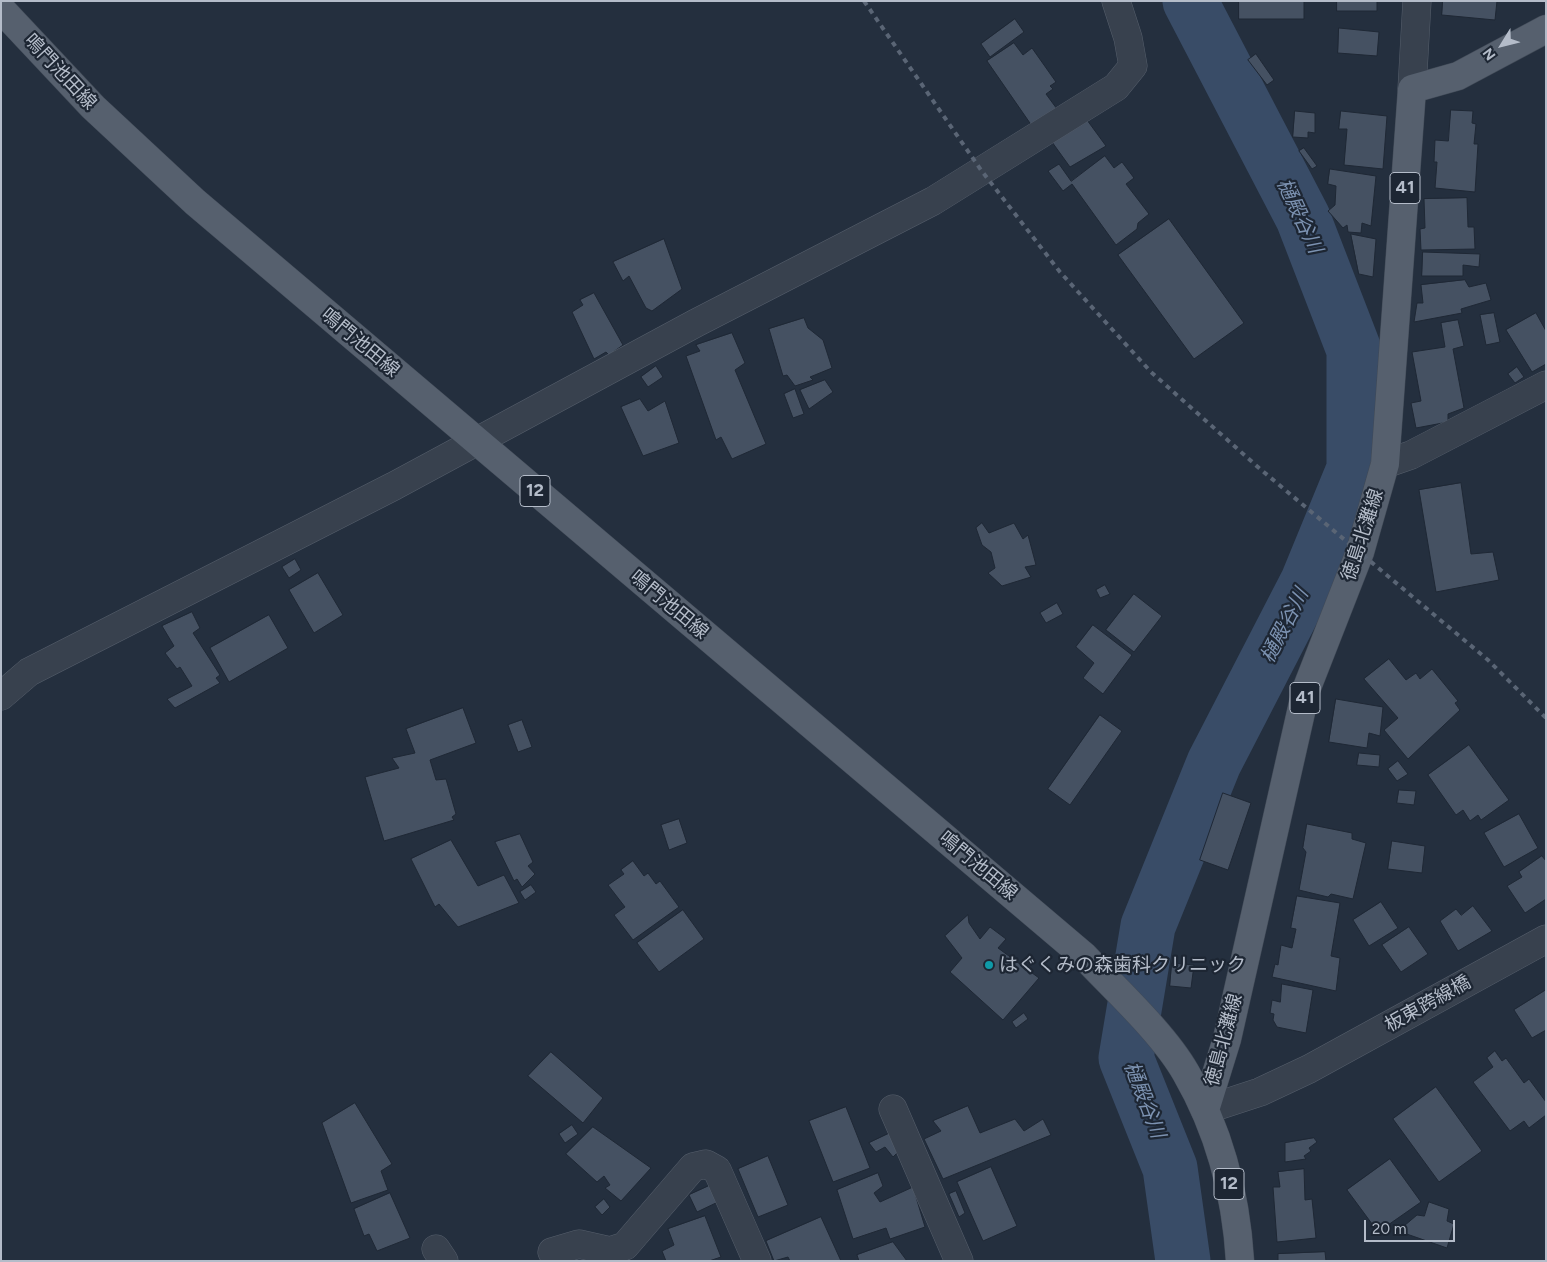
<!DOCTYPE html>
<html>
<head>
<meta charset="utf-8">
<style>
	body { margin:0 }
	#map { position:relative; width:1547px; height:1262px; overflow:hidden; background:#242f3e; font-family:Figtree,sans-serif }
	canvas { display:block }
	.frame { position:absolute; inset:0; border:2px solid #b4bcc9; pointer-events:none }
	.north { position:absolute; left:1477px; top:20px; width:50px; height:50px; -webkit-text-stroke:4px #1d2633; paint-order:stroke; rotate:234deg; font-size:14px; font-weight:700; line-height:20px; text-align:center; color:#b4bcc9 }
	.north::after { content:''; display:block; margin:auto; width:18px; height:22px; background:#b4bcc9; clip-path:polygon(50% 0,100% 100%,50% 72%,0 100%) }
	.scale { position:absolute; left:1364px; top:1220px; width:91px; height:22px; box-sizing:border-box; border:2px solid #b4bcc9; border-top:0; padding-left:6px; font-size:15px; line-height:18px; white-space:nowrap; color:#b4bcc9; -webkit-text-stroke:4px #1d2633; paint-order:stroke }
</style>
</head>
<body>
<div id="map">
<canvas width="1547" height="1262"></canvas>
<div class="frame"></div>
<div class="north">N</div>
<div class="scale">20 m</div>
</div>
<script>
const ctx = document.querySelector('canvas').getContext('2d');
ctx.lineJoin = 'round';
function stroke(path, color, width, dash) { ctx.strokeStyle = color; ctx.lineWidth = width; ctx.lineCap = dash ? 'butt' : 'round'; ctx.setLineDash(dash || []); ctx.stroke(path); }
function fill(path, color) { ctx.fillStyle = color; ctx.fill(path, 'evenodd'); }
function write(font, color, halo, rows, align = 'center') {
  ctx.font = font + ' Figtree,"Noto Sans JP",sans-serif'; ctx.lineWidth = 4.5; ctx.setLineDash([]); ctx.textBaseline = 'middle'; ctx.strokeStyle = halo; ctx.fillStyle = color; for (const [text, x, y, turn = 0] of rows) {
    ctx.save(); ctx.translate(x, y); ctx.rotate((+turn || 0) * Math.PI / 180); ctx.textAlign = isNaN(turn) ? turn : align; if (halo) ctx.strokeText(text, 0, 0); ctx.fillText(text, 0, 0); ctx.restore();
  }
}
const river = new Path2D(`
	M1183 1261 1170 1168 1126 1058 1148 926 1214 763 1308 581 1354 469V350L1303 218 1190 1`);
const building = new Path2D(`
	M1239 1H1304V19H1239Z
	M1337 1H1377V11H1337Z
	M1443 1H1497L1495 20 1442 15Z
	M1015 19 1024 32 990 57 981 44Z
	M1339 28 1379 32 1377 56 1338 53Z
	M1014 43 1023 55 1032 48 1056 82 1050 86 1053 89 1046 94 1057 109 1032 126 987 61Z
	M1256 54 1274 80 1267 85 1248 60Z
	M1451 110 1473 111 1472 123 1476 124 1474 144H1478L1475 192 1435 188 1437 162H1434L1435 140 1448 141Z
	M1295 111 1315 113V133L1308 132V138L1293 137Z
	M1341 111 1387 116 1383 169 1344 165 1347 129H1339Z
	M1087 120 1106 146 1070 167 1052 142Z
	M1304 148 1317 166 1312 169 1299 151Z
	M1105 156 1114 168 1122 162 1134 178 1126 184 1149 214 1138 223 1137 229 1116 245 1072 184 1063 191 1048 171 1059 164 1071 181Z
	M1330 169 1376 176 1371 226 1362 223 1361 233 1348 232 1347 225 1343 228 1328 211 1335 205 1336 186 1328 184Z
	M1467 198 1468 227H1474L1475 249 1421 250 1420 229 1425 228 1424 199Z
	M1169 219 1244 323 1194 359 1118 255Z
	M1351 234 1376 239 1373 277 1359 274Z
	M664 239 682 289 652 311 646 308 629 276 623 281 613 262Z
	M1423 252 1480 254 1479 267 1463 265V276H1422Z
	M1465 280 1469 287 1486 283 1491 300 1461 309 1462 313 1414 322 1417 303H1423L1421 285Z
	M594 293 623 345 609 355 606 352 594 359 572 312 583 305 580 300Z
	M1494 313 1500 342 1486 345 1480 315Z
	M1536 313 1546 331V364L1532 372 1506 330Z
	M804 318 808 328 823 340 832 368 810 377 813 380 795 386 787 375 783 376 769 329Z
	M1458 320 1464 346 1453 349 1464 408 1448 414V422L1416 428 1411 403 1421 401 1412 352 1445 347 1441 323Z
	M732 333 745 363 735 370 766 444 732 459 721 437 716 440 686 356 700 351 696 345Z
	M656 366 663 377 648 387 641 377Z
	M1517 367 1524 377 1515 383 1508 374Z
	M825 380 833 392 809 409 800 390Z
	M795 389 804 414 793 418 784 394Z
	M640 399 648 411 665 401 679 443 643 456 621 407Z
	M1461 483 1471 554 1493 552 1499 580 1436 592 1419 490Z
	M982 523 989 533 1014 523 1023 539 1028 535 1036 565 1025 567 1031 577 1002 586 988 573 995 568 991 552 982 545 976 528Z
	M295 559 301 570 289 578 282 567Z
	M318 573 343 615 314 633 289 590Z
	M1105 585 1110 594 1100 598 1096 590Z
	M1134 594 1162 616 1134 652 1106 630Z
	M1057 603 1063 614 1046 623 1040 613Z
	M192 612 200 628 193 633 220 675 216 678 220 683 175 708 167 699 192 686 180 667 177 669 165 653 174 646 162 626Z
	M269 615 288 648 229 682 210 648Z
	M1093 625 1132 655 1103 694 1083 678 1094 663 1076 647Z
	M1389 659 1406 680 1416 673 1420 679 1432 669 1458 701 1455 703 1460 710 1408 759 1384 730 1398 718 1364 679Z
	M1336 699 1383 707 1380 736 1369 733 1367 748 1329 742Z
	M463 708 476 743 430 760 436 780 446 779 456 814 452 817 454 820 384 841 365 777 399 768 392 758 415 753 406 729Z
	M1100 715 1122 731 1070 805 1048 789Z
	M522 720 532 747 518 752 508 725Z
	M1469 745 1509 800 1481 820 1478 815 1470 821 1463 810 1456 815 1428 775Z
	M1359 753 1380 755 1379 767 1357 765Z
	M1398 761 1408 774 1397 781 1388 769Z
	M1399 790 1416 791 1414 805 1397 803Z
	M1223 793 1251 803 1228 870 1200 860Z
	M1519 814 1538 848 1504 867 1484 833Z
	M679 819 687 843 669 850 661 825Z
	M1307 824 1352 833V839L1366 843 1353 899 1331 894 1328 897 1299 890 1306 852 1303 848Z
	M520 834 533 862 528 866 535 874 522 887 517 879 514 881 495 842Z
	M451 840 478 886 504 875 519 903 458 927 439 904 435 907 411 859Z
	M1392 841 1425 846 1422 873 1388 869Z
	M1542 856 1546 861V899L1525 913 1507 886 1522 877 1519 872Z
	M633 861 644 876 648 873 656 884 660 881 679 907 633 940 614 915 625 907 608 885 624 874 621 870Z
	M531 885 536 892 525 900 520 892Z
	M1297 896 1340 903 1331 956 1340 958 1336 991 1272 977 1275 964 1278 965 1281 945 1292 948 1296 929 1291 928Z
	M1381 902 1398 928 1369 946 1353 920Z
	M1473 906 1492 931 1458 951 1440 921 1456 909 1461 915Z
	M683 910 704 939 659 972 637 943Z
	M968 915 969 923 980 939 990 927 1006 939 998 948 1039 978 1003 1020 950 972 962 958 945 936Z
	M1409 927 1428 954 1401 972 1382 945Z
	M1172 963 1194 965 1191 988 1170 986Z
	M1282 984 1313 990 1306 1033 1277 1027 1273 1020 1274 1014 1270 1013 1272 1000 1280 1002Z
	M1546 990V1030L1532 1038 1514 1010Z
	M1024 1013 1028 1019 1016 1028 1012 1022Z
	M1495 1051 1502 1061 1506 1058 1524 1083 1529 1079 1546 1102V1115L1529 1128 1524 1121 1510 1131 1473 1082 1493 1067 1487 1058Z
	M551 1052 603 1098 583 1123 528 1076Z
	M1436 1087 1482 1151 1439 1182 1393 1119Z
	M355 1103 392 1164 381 1171 388 1190 351 1203 322 1123Z
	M968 1106 980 1133 1015 1119 1024 1131 1043 1119 1051 1135 943 1179 924 1139 941 1131 933 1121Z
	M846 1107 870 1168 833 1182 809 1121Z
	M572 1125 578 1134 565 1143 559 1134Z
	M593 1127 651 1168 621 1201 605 1188 610 1185 604 1176 597 1182 566 1154Z
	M890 1133 897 1153 893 1157 885 1147 876 1152 869 1143Z
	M1314 1138 1317 1142 1309 1148 1311 1151 1304 1156 1306 1159 1285 1162V1143Z
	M768 1156 788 1205 758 1217 738 1169Z
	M1390 1159 1421 1202 1378 1232 1347 1190Z
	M991 1167 1017 1226 983 1241 957 1182Z
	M1304 1169 1305 1200 1312 1199 1316 1238 1277 1242 1273 1187H1280L1278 1172Z
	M878 1173 883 1186 874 1193 880 1202 913 1187 925 1227 890 1239 886 1228 853 1239 837 1190Z
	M711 1185 718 1202 697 1212 689 1195Z
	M956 1191 965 1213 959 1217 949 1194Z
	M390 1193 410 1238 377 1251 369 1234 364 1236 354 1209Z
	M604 1199 610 1207 602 1215 595 1207Z
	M1429 1202 1449 1209 1447 1221 1454 1224 1447 1248 1398 1231 1417 1215 1424 1216Z
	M705 1216 721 1257 709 1261H666L662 1251 674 1245 668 1229Z
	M821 1217 841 1261H790L788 1257 774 1261 766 1241Z
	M893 1242 907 1261H859L857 1255Z
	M1325 1252 1326 1261H1278V1254Z`);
const minor = new Path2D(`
	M1412 89 1417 1
	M1385 464 1411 455 1546 385
	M1 696 29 672 394 486 696 323 933 201 1116 87 1133 66 1128 38 1116 1
	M893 1109 959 1261
	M1205 1110 1260 1092 1309 1069 1546 939
	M436 1249 444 1261
	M552 1252 579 1244 610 1251 625 1246 693 1167 706 1164 717 1170 757 1261`);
const major = new Path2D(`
	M1 9 93 107 195 202 1084 956C1115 989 1164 1034 1186 1073 1219 1130 1236 1195 1240 1261
	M1205 1110 1227 1039 1306 690 1360 552 1385 464 1412 89 1458 76 1546 29`);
const rail = new Path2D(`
	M864 1 981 170 1060 272 1151 372 1259 468 1488 660 1546 718`);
const markers = [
	[989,965,5,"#0f9aa8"]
];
const shields = [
	[1405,188,30],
	[535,491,30],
	[1305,698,30],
	[1229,1184,30]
];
const shieldNames = [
	["41",1405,188],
	["12",535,491],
	["41",1305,698],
	["12",1229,1184]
];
const streetNames = [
	["鳴門池田線",60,72,47],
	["鳴門池田線",360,343,40],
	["徳島北灘線",1363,535,-72],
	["鳴門池田線",669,605,40],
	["鳴門池田線",978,866,40],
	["板東跨線橋",1428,1004,-29],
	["徳島北灘線",1224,1040,-75]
];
const poiNames = [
	["はぐくみの森歯科クリニック",999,965]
];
const waterNames = [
	["樋殿谷川",1299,216,65],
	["樋殿谷川",1285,626,-63],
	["樋殿谷川",1144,1100,69]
];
stroke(river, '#394c67', 55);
fill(building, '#455162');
stroke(building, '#1f2835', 1);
stroke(minor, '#565f6c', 29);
stroke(major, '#414a57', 29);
stroke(minor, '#38414e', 28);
stroke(major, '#56606e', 28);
stroke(rail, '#5a6575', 4, [5, 5]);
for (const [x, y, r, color] of markers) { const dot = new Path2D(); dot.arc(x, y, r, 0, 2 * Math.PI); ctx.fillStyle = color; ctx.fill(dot); stroke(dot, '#1d2633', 2); }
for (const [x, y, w] of shields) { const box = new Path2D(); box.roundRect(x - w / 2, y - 15.5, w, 31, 4); ctx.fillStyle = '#1d2633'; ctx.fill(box); stroke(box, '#b4bcc9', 1); }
write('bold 18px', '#b4bcc9', null, shieldNames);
write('19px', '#b4bcc9', '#1d2633', streetNames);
write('19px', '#b4bcc9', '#1d2633', poiNames, 'left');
write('italic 20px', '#7c92b1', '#1d2633', waterNames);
</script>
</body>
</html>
